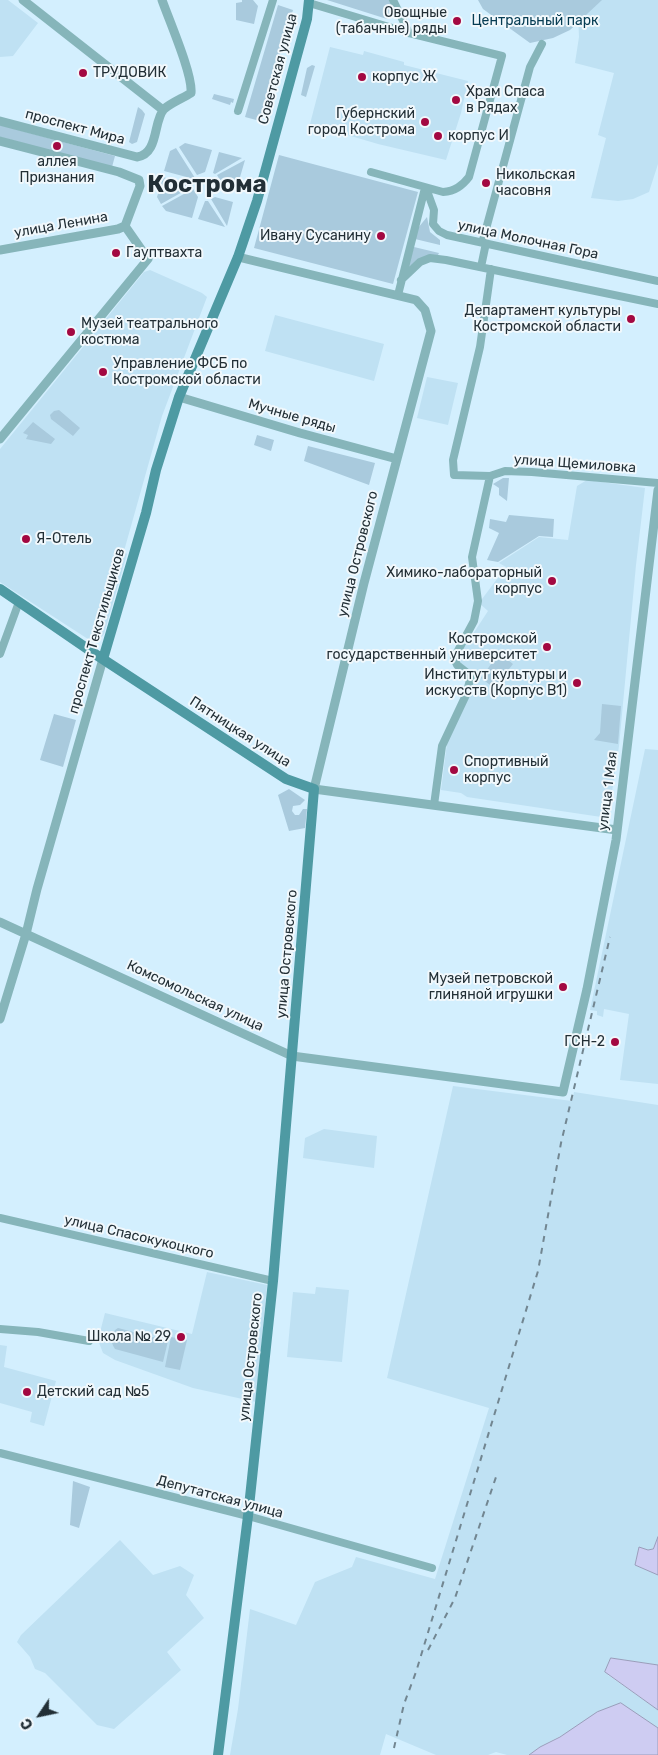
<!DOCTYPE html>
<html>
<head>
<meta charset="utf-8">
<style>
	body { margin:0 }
	#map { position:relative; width:658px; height:1755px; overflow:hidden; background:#d3effe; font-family:Rubik,sans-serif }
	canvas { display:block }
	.north { position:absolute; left:15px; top:1690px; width:50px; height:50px; -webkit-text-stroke:4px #f1f8fc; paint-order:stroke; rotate:236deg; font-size:14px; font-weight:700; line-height:20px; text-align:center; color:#222f36 }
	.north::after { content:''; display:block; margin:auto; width:18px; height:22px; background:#222f36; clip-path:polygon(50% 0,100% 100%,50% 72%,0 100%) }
</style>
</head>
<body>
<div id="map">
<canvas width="658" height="1755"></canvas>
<div class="north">С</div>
</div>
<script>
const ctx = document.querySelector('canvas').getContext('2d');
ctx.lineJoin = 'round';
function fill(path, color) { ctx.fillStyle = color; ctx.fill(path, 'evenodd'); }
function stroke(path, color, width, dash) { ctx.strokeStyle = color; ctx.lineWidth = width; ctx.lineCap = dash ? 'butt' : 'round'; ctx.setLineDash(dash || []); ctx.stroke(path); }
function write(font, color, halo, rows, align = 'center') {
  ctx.font = font + ' Rubik,sans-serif'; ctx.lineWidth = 4; ctx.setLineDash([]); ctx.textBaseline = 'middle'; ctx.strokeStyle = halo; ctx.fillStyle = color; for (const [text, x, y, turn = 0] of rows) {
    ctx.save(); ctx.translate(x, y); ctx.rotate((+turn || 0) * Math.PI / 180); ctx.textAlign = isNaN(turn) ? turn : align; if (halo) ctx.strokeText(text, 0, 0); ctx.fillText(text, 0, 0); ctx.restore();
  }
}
const built = new Path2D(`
	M0 0H8L38 23 13 56 0 57Z
	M592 0H658V164L649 192 633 199 618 201 591 198 606 138 598 135 614 73 575 63 579 37 578 14Z
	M330 47 363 55 364 51 404 62V65L468 81 461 113 446 160 378 144 310 124Z
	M150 270 202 293 207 297 162 416 124 551 127 554 104 634 99 640 91 641 0 582V449L144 272Z
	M275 315 384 344 374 381 265 351Z
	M427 377 458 383 448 425 417 418Z
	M587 480 645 488 636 565 619 746 608 818 467 797 461 793 441 790 447 743 476 675 456 660 488 611 479 603 506 567 499 563 539 537 568 540 577 486Z
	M645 749 658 750V1084L620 1080 629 1014 604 1009 603 1017 597 1015V1011L590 1010Z
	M453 1086 572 1101 574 1092 658 1105V1537L653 1549 648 1550 639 1548 635 1565 658 1575V1665L612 1658 608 1675 658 1710V1728L621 1704 540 1747 529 1755H507L496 1752 488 1755H436L386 1734 380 1755H230L238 1709 250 1609 296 1625 315 1582 352 1567 356 1557 435 1579 489 1408 387 1378Z
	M324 1129 377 1136 374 1168 303 1158 305 1138Z
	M207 1272 267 1285 256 1402 193 1388 115 1360 103 1353 98 1340 105 1313 192 1334Z
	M316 1287 349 1290 342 1362 287 1357 293 1292 315 1294Z
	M0 1345 7 1346 4 1367 56 1381 44 1426 30 1422 32 1412 0 1403Z
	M120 1540 153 1575 180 1566 194 1575 186 1595 204 1618 167 1652 181 1670 114 1729 97 1725 45 1673 35 1669 30 1657 17 1642 21 1635Z`);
const green = new Path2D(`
	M242 0H253L258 6 254 24 236 20V3L242 2Z
	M327 0H389C393 8 398 15 387 19Z
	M478 0H602L570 30 553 38 530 43 483 9Z
	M278 5 293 10 260 121 245 117Z
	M312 65 315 66 306 97 301 95 307 68Z
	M214 94 234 99 233 103 231 102 230 105 212 99Z
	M138 107 142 110 145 114 137 142 132 144 129 142Z
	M0 125 115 156 112 167 0 137Z
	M185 143 212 150 205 172 197 175 179 147Z
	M176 148 195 178 194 179 164 171 170 151Z
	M219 152 242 158 215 174 213 173Z
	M279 155 418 192 393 284 254 248Z
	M245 160 238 184 220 180 217 175Z
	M163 177 193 186 161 204 157 197Z
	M193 189 198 197 192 218 166 211 162 206Z
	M215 197 233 202 227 226 211 199Z
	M205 201H208L225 227 198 219Z
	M427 217 430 232 440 240V245L415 239 418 228Z
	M414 247 439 253 438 255H433L408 267Z
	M59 410 80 428 73 436 51 419 50 415 54 411Z
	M33 422 55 439 51 444 26 439 28 435 23 433Z
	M257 435 274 440 271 451 254 445Z
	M308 446 375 463 369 485 304 461Z
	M503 478H509L507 501 499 495V488L493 484Z
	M509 515 554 519 553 537 539 536 498 562 487 560 499 533 489 528 490 519 506 522Z
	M499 653 513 664 494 688 481 678Z
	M602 704 621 706 618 744 594 740 600 733Z
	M54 714 76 720 63 767 40 760Z
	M289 789 305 800 300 805 293 806 292 811 295 815H299L303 809H307L305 828 289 831 278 795Z
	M118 1328 168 1341 163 1362 115 1349C110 1341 109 1333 118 1328Z
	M171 1337 187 1340 180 1370 165 1367Z
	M73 1481 90 1487 79 1528 70 1525Z`);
const water = new Path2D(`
	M658 1537V1575L635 1565 639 1547 648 1550 653 1549Z
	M611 1658 658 1665V1710L605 1672Z
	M621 1703 658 1728V1755H529L540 1747 560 1737 597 1712Z`);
const minor = new Path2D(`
	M393 0 409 33
	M309 3 409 33 502 56 469 177C462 186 455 191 443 192L371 172
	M238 111 273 0
	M426 188 434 210 433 224 439 231 447 235 658 281
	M480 242 483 240 530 67 542 44
	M481 267 486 243
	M491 269 480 347 453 460 454 475 490 476 505 471 532 472 658 483
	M401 280 420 262 430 258 446 260 658 304
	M398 295 425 188
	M0 654 19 602
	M434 805 442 746 466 695 471 676 457 665 454 658 474 621 478 601 472 557 490 476
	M0 1218 273 1281
	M0 1329 38 1332 89 1341
	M0 1453 248 1516 432 1568`);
const tertiary = new Path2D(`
	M23 0 163 110
	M0 121 137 157C159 154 153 121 164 109 171 103 183 98 191 93 193 75 169 20 162 0
	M0 141 119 172 139 180 140 186 125 226
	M0 250 118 229 125 226
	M238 257 416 300 425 310 431 331 364 583 314 789 617 830
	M179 397 300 433 397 459
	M0 439 148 259 125 226
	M0 922 292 1056 563 1092 587 989 616 840 658 490
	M0 1019 26 934 37 889 103 659`);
const secondary = new Path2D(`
	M0 589 95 654 286 779 314 789 273 1281 248 1516 218 1755
	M103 659 146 513 156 470 179 397 238 257 257 201 307 19 309 0`);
const rail = new Path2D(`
	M428 1650 455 1598 496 1477
	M394 1748 404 1704 416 1672 538 1271 561 1143 610 937`);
const markers = [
	[457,21,5,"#a30841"],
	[83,73,5,"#a30841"],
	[362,77,5,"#a30841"],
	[456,100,5,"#a30841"],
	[425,122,5,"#a30841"],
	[438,136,5,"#a30841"],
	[57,146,5,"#a30841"],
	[486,183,5,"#a30841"],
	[381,236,5,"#a30841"],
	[116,253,5,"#a30841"],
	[631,319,5,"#a30841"],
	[71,332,5,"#a30841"],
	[103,372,5,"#a30841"],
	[26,539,5,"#a30841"],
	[552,581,5,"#a30841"],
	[547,647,5,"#a30841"],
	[577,683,5,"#a30841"],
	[454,770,5,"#a30841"],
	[563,987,5,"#a30841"],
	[615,1042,5,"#a30841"],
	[181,1337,5,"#a30841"],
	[27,1392,5,"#a30841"]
];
const poiNames = [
	["Овощные",447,13,"right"],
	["(табачные) ряды",447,29,"right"],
	["ТРУДОВИК",93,73],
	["корпус Ж",372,77],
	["Храм Спаса",466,92],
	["в Рядах",466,108],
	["Губернский",415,114,"right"],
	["город Кострома",415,130,"right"],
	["корпус И",448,136],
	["аллея",57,162,"center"],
	["Признания",57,178,"center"],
	["Никольская",496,175],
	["часовня",496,191],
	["Ивану Сусанину",371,236,"right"],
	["Гауптвахта",126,253],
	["Департамент культуры",621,311,"right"],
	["Костромской области",621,327,"right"],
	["Музей театрального",81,324],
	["костюма",81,340],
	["Управление ФСБ по",113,364],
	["Костромской области",113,380],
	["Я-Отель",36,539],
	["Химико-лабораторный",542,573,"right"],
	["корпус",542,589,"right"],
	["Костромской",537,639,"right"],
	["государственный университет",537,655,"right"],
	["Институт культуры и",567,675,"right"],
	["искусств (Корпус В1)",567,691,"right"],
	["Спортивный",464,762],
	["корпус",464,778],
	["Музей петровской",553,979,"right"],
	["глиняной игрушки",553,995,"right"],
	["ГСН-2",605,1042,"right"],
	["Школа № 29",171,1337,"right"],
	["Детский сад №5",37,1392]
];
const parkNames = [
	["Центральный парк",535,21]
];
const streetNames = [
	["Советская улица",278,69,-75],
	["проспект Мира",75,127,15],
	["улица Ленина",61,225,-10],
	["улица Молочная Гора",528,240,12],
	["Мучные ряды",292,416,16],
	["улица Щемиловка",575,464,4],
	["улица Островского",358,554,-76],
	["проспект Текстильщиков",97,631,-74],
	["Пятницкая улица",240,732,33],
	["улица 1 Мая",608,791,-83],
	["улица Островского",287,954,-85],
	["Комсомольская улица",195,996,25],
	["улица Спасокукоцкого",139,1237,13],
	["улица Островского",251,1357,-84],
	["Депутатская улица",220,1497,15]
];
const townNames = [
	["Кострома",207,185]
];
fill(built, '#bfe1f3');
fill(green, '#a9cadd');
fill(water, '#ceccf2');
stroke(water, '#9a9dba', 1);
stroke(minor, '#86b5ba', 8);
stroke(tertiary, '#86b5ba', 9);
stroke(secondary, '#4e9aa3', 10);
stroke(rail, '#728691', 2, [6, 6]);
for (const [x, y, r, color] of markers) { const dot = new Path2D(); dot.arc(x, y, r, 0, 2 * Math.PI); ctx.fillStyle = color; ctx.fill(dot); stroke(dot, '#f1f8fc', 2); }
write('14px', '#222f36', '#f1f8fc', poiNames, 'left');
write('14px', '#063c53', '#f1f8fc', parkNames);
write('14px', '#222f36', '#f1f8fc', streetNames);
write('bold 24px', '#222f36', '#f1f8fc', townNames);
</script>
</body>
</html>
